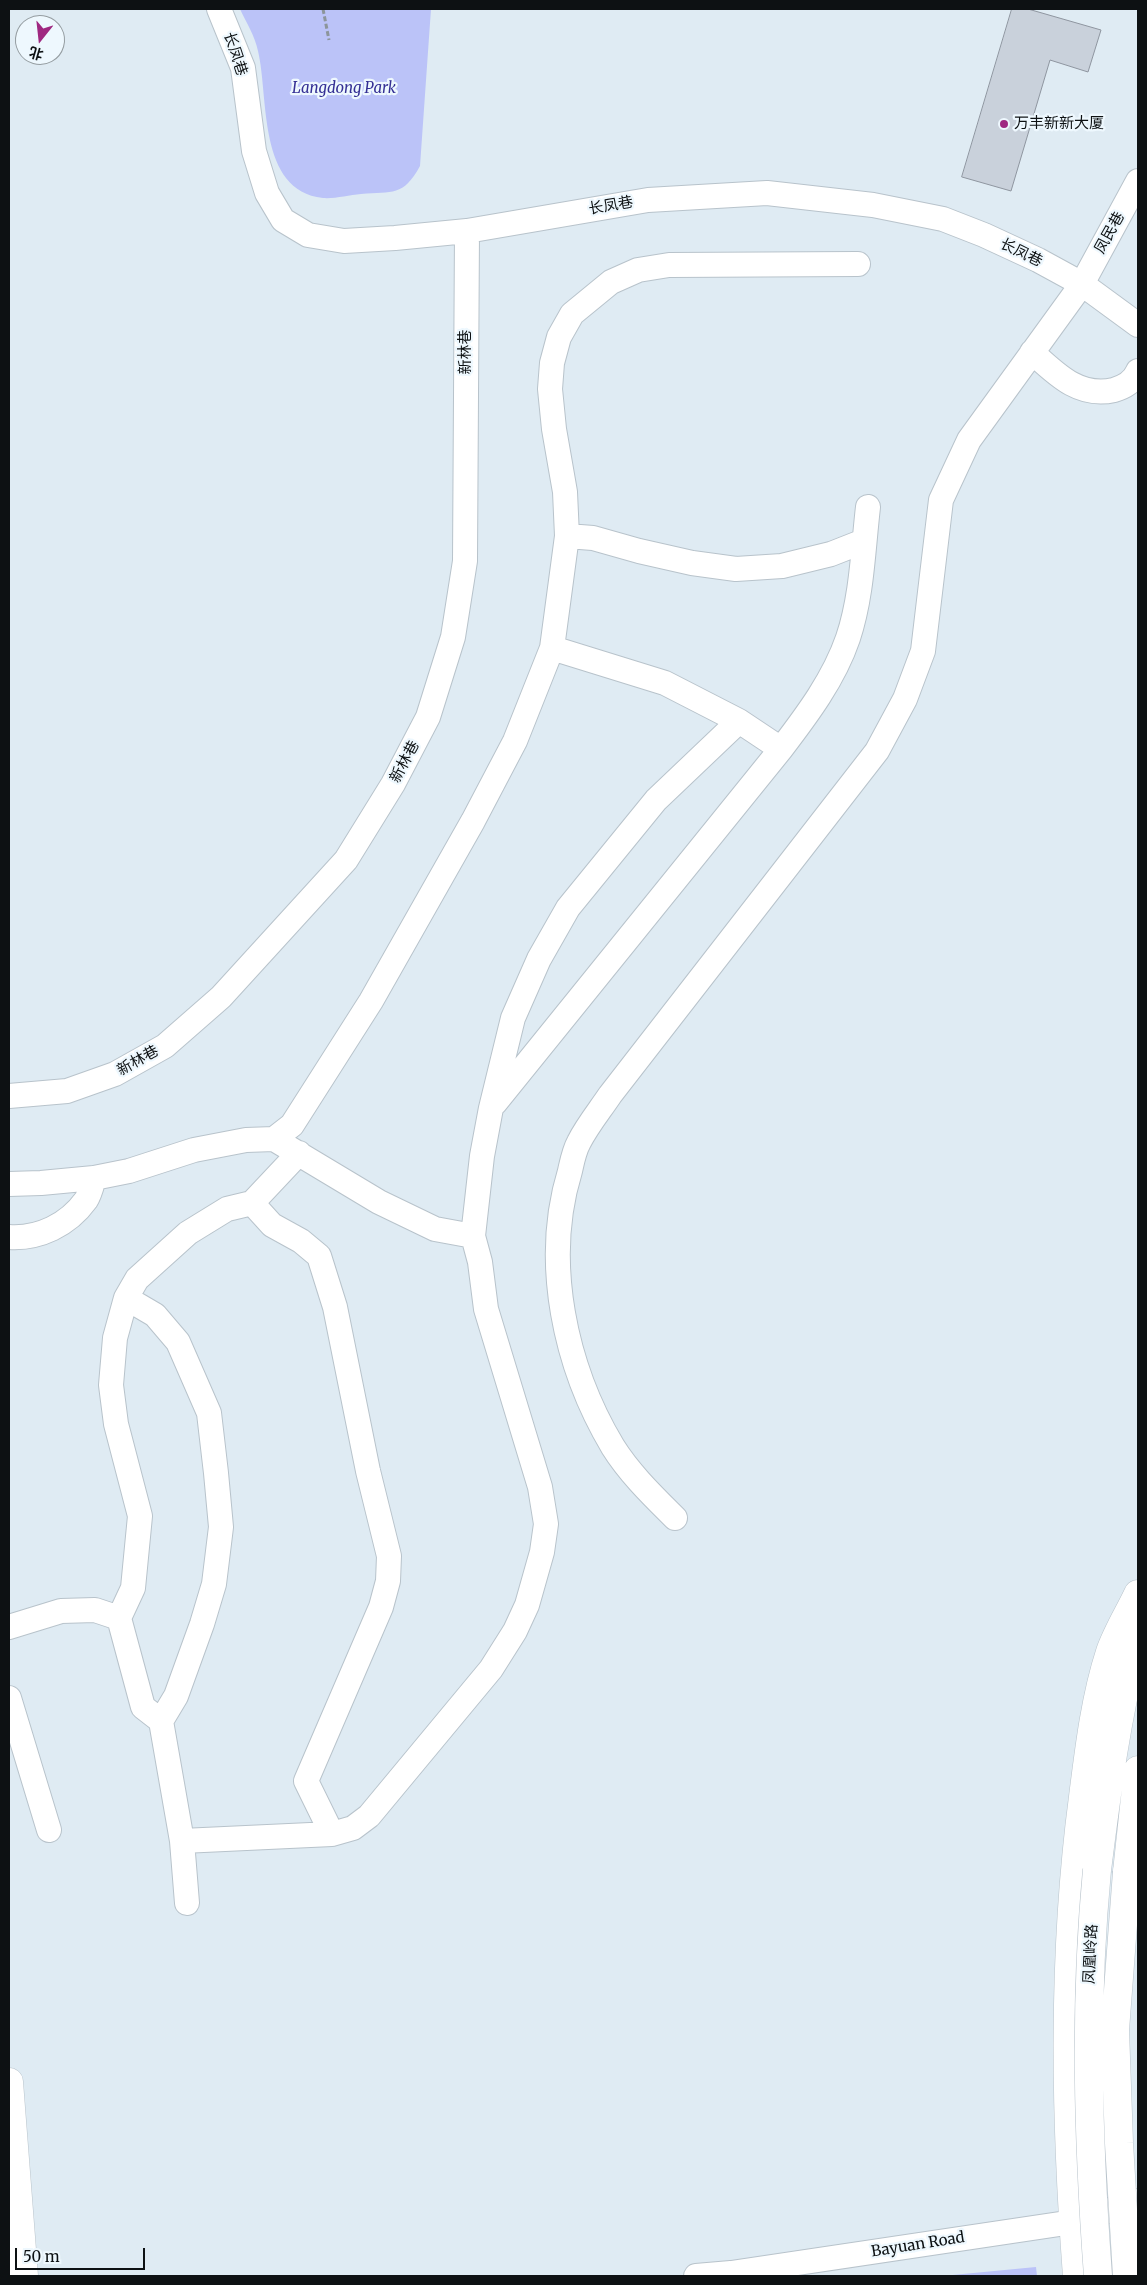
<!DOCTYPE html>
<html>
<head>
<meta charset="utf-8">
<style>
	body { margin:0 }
	#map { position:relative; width:1147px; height:2285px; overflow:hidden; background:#dfebf3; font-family:Merriweather,"Noto Sans SC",serif }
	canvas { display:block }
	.frame { position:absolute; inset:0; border:10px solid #0d1113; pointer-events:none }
	.north { position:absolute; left:15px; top:15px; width:50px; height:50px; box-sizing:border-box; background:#eef8fe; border:1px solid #949ca0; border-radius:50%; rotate:196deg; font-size:14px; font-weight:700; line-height:20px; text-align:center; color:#0d1113 }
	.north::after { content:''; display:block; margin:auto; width:18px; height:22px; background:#9f2881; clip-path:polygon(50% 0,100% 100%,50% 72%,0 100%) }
	.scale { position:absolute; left:15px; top:2248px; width:130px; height:22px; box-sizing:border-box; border:2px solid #0d1113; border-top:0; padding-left:6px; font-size:15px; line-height:18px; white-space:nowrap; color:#0d1113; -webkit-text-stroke:4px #eef8fe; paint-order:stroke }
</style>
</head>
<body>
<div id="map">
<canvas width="1147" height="2285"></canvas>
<div class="frame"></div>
<div class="north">北</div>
<div class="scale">50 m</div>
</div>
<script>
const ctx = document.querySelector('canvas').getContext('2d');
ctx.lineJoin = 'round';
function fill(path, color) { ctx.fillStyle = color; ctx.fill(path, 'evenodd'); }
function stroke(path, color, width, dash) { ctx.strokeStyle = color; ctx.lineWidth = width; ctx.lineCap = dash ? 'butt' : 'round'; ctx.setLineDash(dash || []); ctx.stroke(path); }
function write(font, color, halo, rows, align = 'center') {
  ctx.font = font + ' Merriweather,"Noto Sans SC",serif'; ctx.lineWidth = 4.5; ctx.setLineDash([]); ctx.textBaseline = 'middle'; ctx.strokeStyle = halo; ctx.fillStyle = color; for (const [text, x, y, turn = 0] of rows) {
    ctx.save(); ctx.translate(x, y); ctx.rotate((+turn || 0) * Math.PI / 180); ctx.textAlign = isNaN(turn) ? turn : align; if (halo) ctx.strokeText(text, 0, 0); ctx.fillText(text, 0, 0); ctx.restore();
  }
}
const green = new Path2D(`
	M240 9H431L420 166C403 197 393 191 361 194 349 195 334 199 323 198 257 191 269 97 258 51 255 36 246 22 240 9Z
	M1036 2267 1037 2276H942Z`);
const building = new Path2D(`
	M1012 9H1028L1101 30 1088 72 1050 60 1011 191 962 177Z`);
const path = new Path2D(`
	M323 9 329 40`);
const minor = new Path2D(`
	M219 9 243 68 254 151 267 193 283 220 308 235 344 241 395 238 467 231 648 200 767 193 873 205 943 219 984 235 1038 260 1082 284 1138 325
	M1032 352C1056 374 1079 398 1114 390 1124 387 1134 381 1138 371
	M567 536 593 538 639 551 692 563 736 569 782 566 831 554 864 541
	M552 648 665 683 739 721
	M9 1096 67 1091 115 1074 165 1046 221 997 346 860 393 784 428 717 453 637 465 561 467 231
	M495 1103 781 749
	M274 1139 292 1125 371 1001 473 821 515 741 552 648 567 536 565 492 554 429 550 389 552 363 559 337 572 314 611 282 638 270 669 265 858 264
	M9 1184 41 1183 94 1178 129 1171 194 1150 246 1140 274 1139 379 1202 435 1229 473 1236 482 1156 491 1108 513 1018 539 959 568 908 656 800 739 721 781 749C807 715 834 679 848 638 862 596 863 550 868 507
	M252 1203 272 1225 301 1241 319 1256 335 1307 368 1471 389 1556 388 1581 381 1607 306 1781 332 1834
	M9 1237C39 1239 68 1225 86 1200 90 1194 92 1185 94 1178
	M126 1298 155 1315 178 1342 209 1413 216 1473 221 1527 214 1584 202 1624 176 1696 161 1721 182 1841 187 1903
	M675 1518C653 1496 630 1474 613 1447 565 1367 542 1262 570 1171 572 1162 574 1151 579 1142 587 1126 600 1110 610 1095L877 751 905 699 923 651 941 500 969 440 1082 284 1138 181
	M119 1618 143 1707 161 1721
	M9 1627 61 1611 95 1610 119 1618 133 1588 140 1516 116 1424 111 1385 115 1338 126 1298 137 1279 188 1233 227 1209 252 1203 299 1153
	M9 1698 49 1830
	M182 1841 332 1834 353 1828 369 1816 491 1669 515 1631 527 1605 542 1552 546 1524 540 1487 486 1309 480 1262 473 1236
	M696 2276 731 2273 1073 2222 1138 2201`);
const major = new Path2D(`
	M1097 1870C1107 1791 1117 1712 1138 1635
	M1127 1872 1138 1770
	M9 2082 24 2276
	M1077 2276C1065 2118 1062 1955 1083 1797 1089 1749 1095 1698 1110 1652 1117 1632 1129 1613 1138 1594`);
const majorBridge = new Path2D(`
	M1097 1870C1084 2005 1088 2140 1098 2276
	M1127 1872 1115 2030 1119 2143 1127 2276`);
const markers = [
	[1004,124,5,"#9f2881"]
];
const streetNames = [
	["长凤巷",235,54,72],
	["长凤巷",611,206,-10],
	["凤民巷",1110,233,-61],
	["长凤巷",1021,253,26],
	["新林巷",466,352,-90],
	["新林巷",405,762,-62],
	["新林巷",138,1061,-29],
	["凤凰岭路",1091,1954,-87],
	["Bayuan Road",918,2245,-9]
];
const parkNames = [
	["Langdong Park",344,89]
];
const poiNames = [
	["万丰新新大厦",1014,124]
];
fill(green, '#bbc3f8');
fill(building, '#c9d1db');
stroke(building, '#8e959f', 1);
stroke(minor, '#b8c3cb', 26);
stroke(major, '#b8c3cb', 29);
stroke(path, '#8c959b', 3, [5, 2.5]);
stroke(minor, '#fff', 24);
stroke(major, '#fff', 28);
stroke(majorBridge, '#b8c3cb', 29, []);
stroke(majorBridge, '#fff', 28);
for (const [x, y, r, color] of markers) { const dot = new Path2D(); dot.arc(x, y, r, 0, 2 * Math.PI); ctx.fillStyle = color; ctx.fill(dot); stroke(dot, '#eef8fe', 2); }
write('15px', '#0d1113', '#eef8fe', streetNames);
write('italic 15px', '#353095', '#eef8fe', parkNames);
write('15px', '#0d1113', '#eef8fe', poiNames, 'left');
</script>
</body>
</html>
